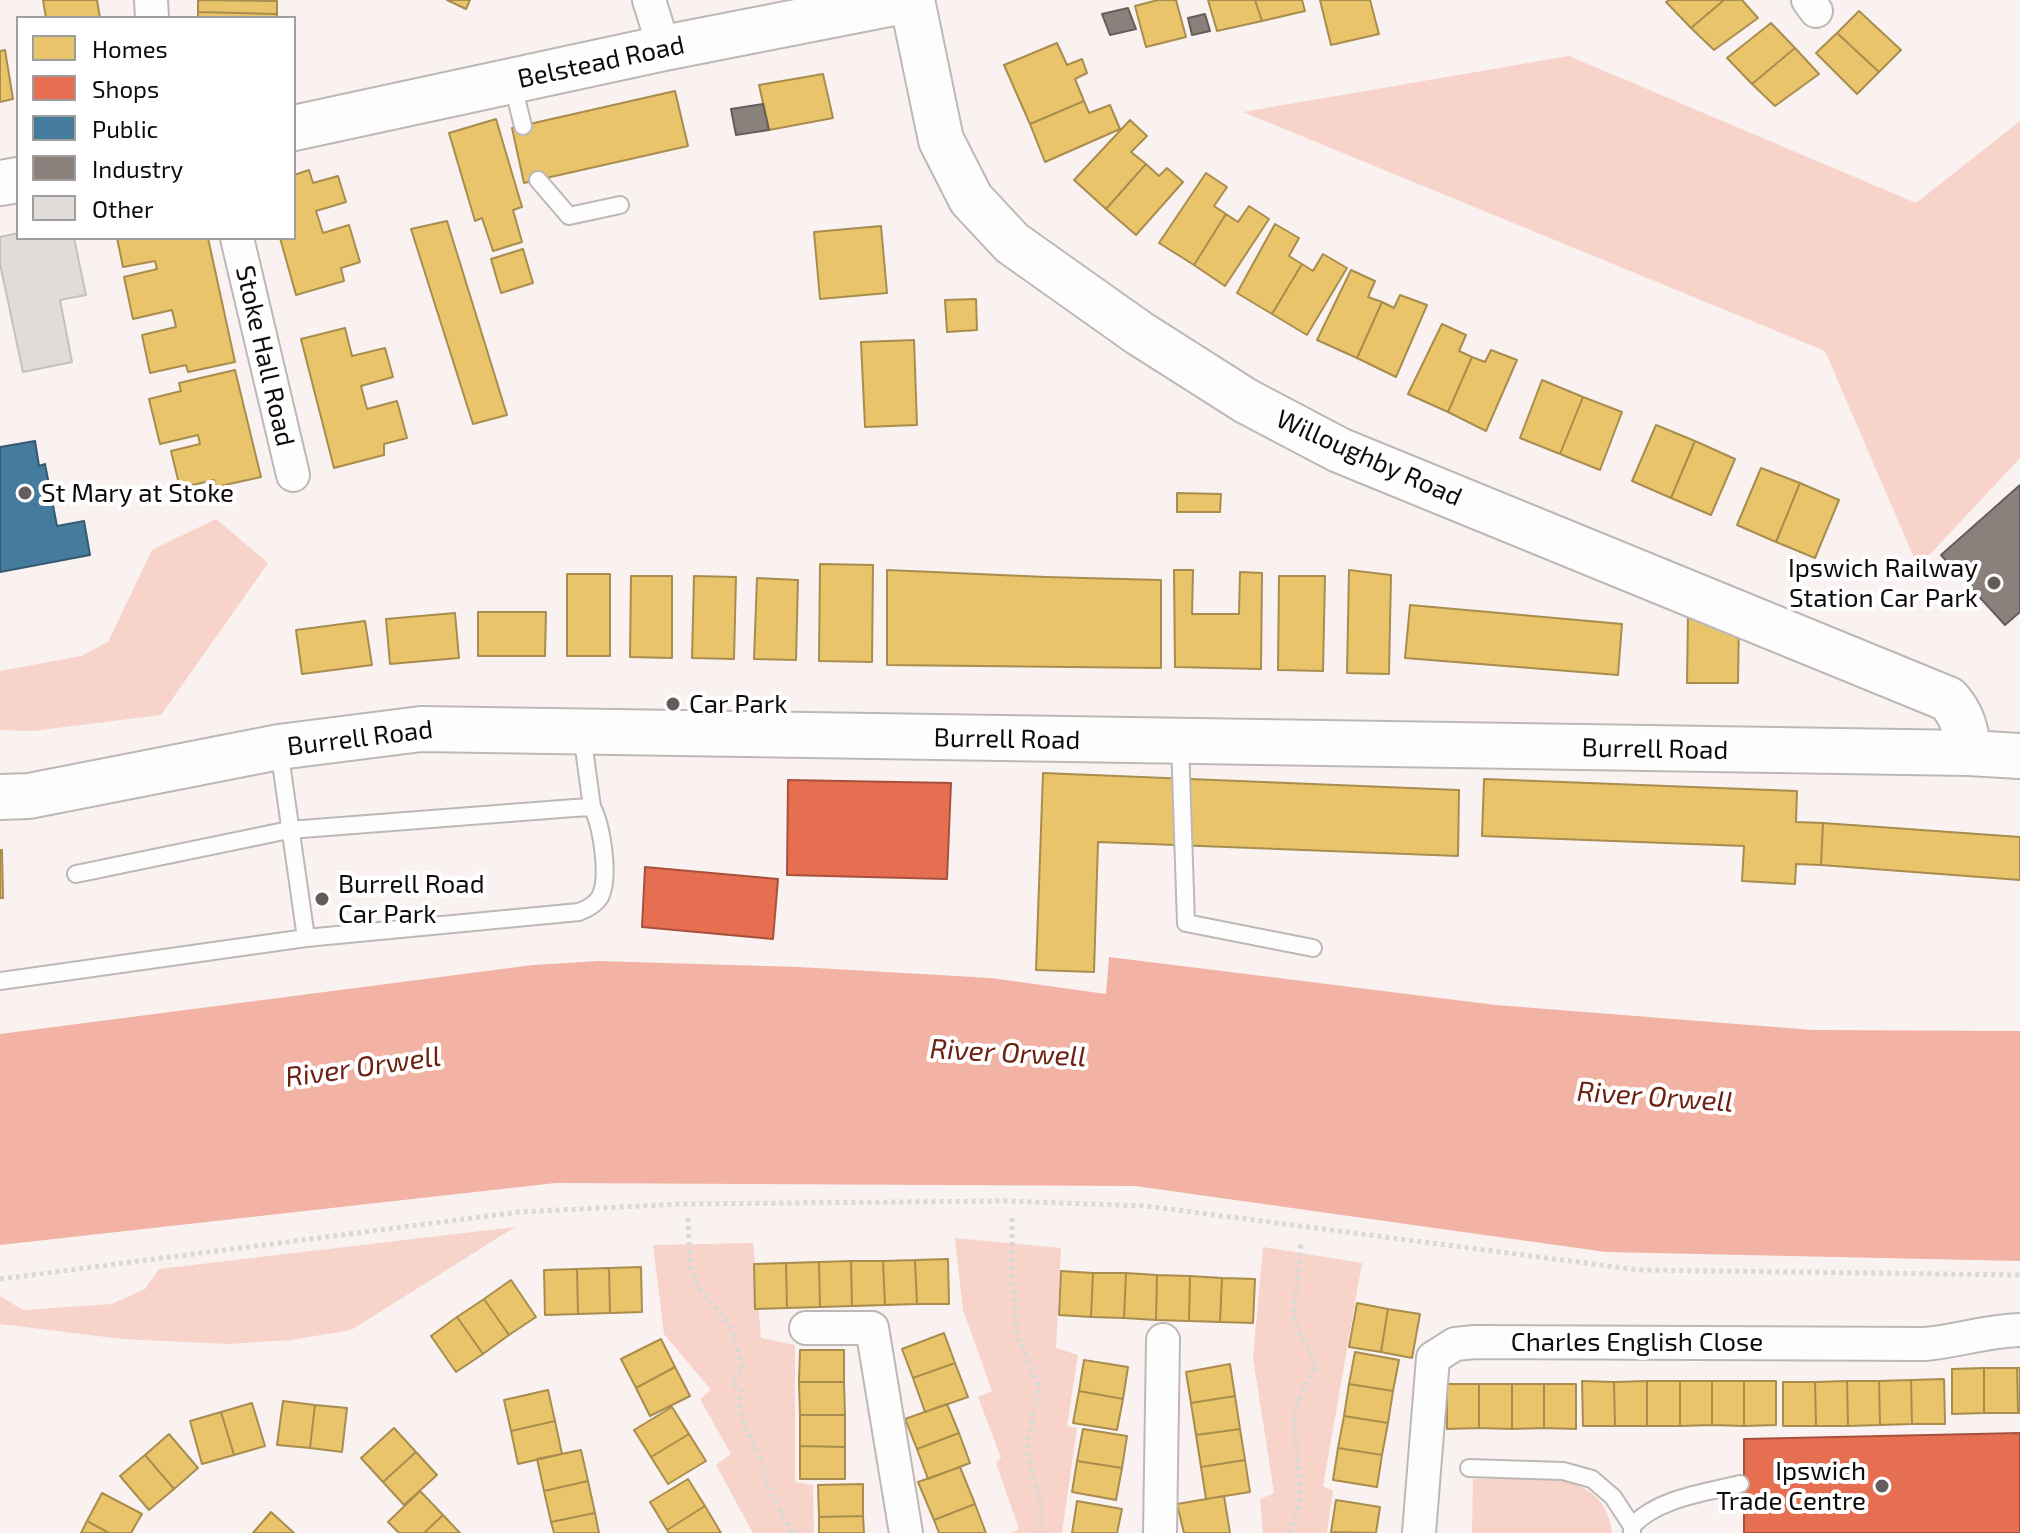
<!DOCTYPE html>
<html>
<head>
<meta charset="utf-8">
<style>
	body { margin:0 }
	#map { position:relative; width:2020px; height:1533px; overflow:hidden; background:#f9f2f0; font-family:"Exo 2",sans-serif }
	canvas { display:block }
	.legend { position:absolute; left:16px; top:16px; width:280px; height:224px; box-sizing:border-box; background:#fff; border:2px solid #a09e9d; margin:0; padding:10px 14px; list-style:none; font-size:24px; color:#110c0b }
	.legend li { display:flex; align-items:center; gap:16px; height:40px }
	.legend b { width:40px; border:2px solid #a09e9d }
</style>
</head>
<body>
<div id="map">
<canvas width="2020" height="1533"></canvas>
<ul class="legend">
<li><b style="height:22px;background:#e9c46a"></b>Homes</li>
<li><b style="height:22px;background:#e76f51"></b>Shops</li>
<li><b style="height:22px;background:#457b9d"></b>Public</li>
<li><b style="height:22px;background:#8a817c"></b>Industry</li>
<li><b style="height:22px;background:#e1dbda"></b>Other</li>
</ul>
</div>
<script>
const ctx = document.querySelector('canvas').getContext('2d');
ctx.lineJoin = 'round';
function fill(path, color) { ctx.fillStyle = color; ctx.fill(path, 'evenodd'); }
function stroke(path, color, width, dash) { ctx.strokeStyle = color; ctx.lineWidth = width; ctx.lineCap = dash ? 'butt' : 'round'; ctx.setLineDash(dash || []); ctx.stroke(path); }
function write(font, color, halo, rows, align = 'center') {
  ctx.font = font + ' "Exo 2",sans-serif'; ctx.lineWidth = 8; ctx.setLineDash([]); ctx.textBaseline = 'middle'; ctx.strokeStyle = halo; ctx.fillStyle = color; for (const [text, x, y, turn = 0] of rows) {
    ctx.save(); ctx.translate(x, y); ctx.rotate((+turn || 0) * Math.PI / 180); ctx.textAlign = isNaN(turn) ? turn : align; if (halo) ctx.strokeText(text, 0, 0); ctx.fillText(text, 0, 0); ctx.restore();
  }
}
const green = new Path2D(`
	M1569 56 1916 203 2020 121V458L1918 567 1825 351 1243 112Z
	M216 519 268 563 161 715 32 731 0 730V671L81 656 108 642 152 550Z
	M515 1227 351 1330 291 1340 228 1344 122 1339 0 1324V1296L23 1310 112 1304 145 1289 159 1269Z
	M955 1238 1061 1248 1056 1348 1078 1355 1067 1426 1077 1428 1062 1533H1011L1019 1529 996 1463 1001 1458 978 1397 992 1391 963 1310Z
	M753 1243 761 1338 795 1345V1482L813 1485 814 1533H753L716 1465 731 1454 700 1399 711 1390 664 1334 653 1245Z
	M1263 1247 1362 1263 1323 1486 1333 1491 1327 1533H1263L1260 1499 1274 1493 1253 1358Z
	M1473 1479C1523 1479 1605 1464 1612 1533H1472Z`);
const water = new Path2D(`
	M1109 957 1496 1005 1813 1030 2020 1031V1261L1606 1252 1135 1186 556 1183 0 1245V1034L533 965 599 961 799 967 991 978 1106 994Z`);
const homes = new Path2D(`
	M43 0H97L100 18H46Z
	M198 0 277 1V14L198 12Z
	M447 0H470L466 9Z
	M1158 0H1176L1186 37 1146 47 1135 6Z
	M1208 0H1255L1262 21 1217 31Z
	M1255 0H1302L1305 11 1262 21Z
	M1320 0H1370L1379 34 1331 45Z
	M1669 0H1724L1691 28 1666 2Z
	M1724 0H1742L1758 18 1714 50 1691 28Z
	M1859 11 1901 50 1879 72 1837 33Z
	M198 12 277 14V18H198Z
	M1771 23 1795 48 1752 84 1727 58Z
	M1837 33 1879 72 1857 94 1816 53Z
	M1057 43 1067 65 1082 59 1087 73 1075 79 1084 101 1030 124 1004 65Z
	M1795 48 1819 74 1775 106 1752 84Z
	M5 50 13 99 0 102V51Z
	M823 74 833 118 769 130 759 85Z
	M675 91 688 146 524 183 512 128Z
	M1084 101 1089 113 1110 105 1120 129 1045 162 1030 124Z
	M496 119 522 207 513 210 522 242 493 251 482 218 475 221 449 133Z
	M1130 120 1147 136 1131 152 1146 164 1106 209 1074 180Z
	M1146 164 1159 176 1167 168 1183 182 1136 235 1106 209Z
	M309 170 313 183 338 176 346 202 316 211 323 233 349 225 360 262 341 268 344 281 296 295 280 238H294V175Z
	M1206 173 1227 187 1214 206 1226 214 1194 265 1159 243Z
	M1249 206 1269 219 1225 286 1194 265 1226 214 1238 222Z
	M447 221 507 415 473 424 411 229Z
	M1275 224 1299 238 1289 256 1302 264 1272 314 1237 293Z
	M881 226 887 293 820 299 814 232Z
	M117 238H208L235 362 188 372 186 365 150 373 142 335 176 327 172 310 133 319 124 277 157 269 155 261 123 267Z
	M523 249 533 283 501 293 491 259Z
	M1323 254 1347 268 1307 335 1272 314 1302 264 1313 271Z
	M1351 270 1375 281 1368 297 1382 302 1357 358 1317 340Z
	M1400 295 1427 305 1396 377 1357 358 1382 302 1394 308Z
	M976 299 977 330 947 332 945 300Z
	M1442 324 1466 335 1459 351 1472 357 1448 412 1408 394Z
	M345 328 352 356 385 348 393 377 361 386 367 409 397 401 407 438 384 444V455L334 468 301 339Z
	M914 340 917 425 865 427 861 342Z
	M1491 350 1517 360 1486 431 1448 412 1472 357 1485 362Z
	M235 370 261 477 216 487 214 480 180 488 171 451 200 444 198 435 160 444 149 399 181 391 179 383Z
	M1542 380 1583 397 1560 454 1520 438Z
	M1583 397 1622 412 1600 470 1560 454Z
	M1656 425 1695 441 1671 498 1632 481Z
	M1695 441 1735 459 1711 515 1671 498Z
	M1761 468 1800 483 1776 542 1737 525Z
	M1800 483 1839 500 1815 558 1776 542Z
	M1177 493 1221 494 1220 512H1177Z
	M820 564 873 565 872 662 819 661Z
	M887 570 1046 577 1161 580V668L887 665Z
	M1174 570H1193L1192 614H1239L1240 572 1262 573 1261 669 1175 667Z
	M1349 570 1391 575 1389 674 1347 673Z
	M567 574H610V656H567Z
	M631 576H672V658L630 657Z
	M694 576 736 577 734 659 692 658Z
	M1279 576H1325L1323 671 1278 670Z
	M757 578 798 580 796 660 754 659Z
	M1410 605 1622 624 1618 675 1405 658Z
	M478 612H546L545 656H478Z
	M455 613 459 658 390 664 386 619Z
	M1688 615 1739 616 1738 683H1687Z
	M365 621 372 665 302 674 296 630Z
	M1043 773 1459 790 1458 856 1098 842 1094 972 1036 970Z
	M1484 779 1797 791 1796 822 1823 823 1821 865 1796 864 1795 884 1742 881 1744 846 1482 836Z
	M1823 823 2020 837V880L1821 865Z
	M0 850H2L3 898H0Z
	M948 1259 949 1304H917L915 1260Z
	M915 1260 917 1304 885 1305 883 1261Z
	M851 1261 852 1306 820 1307 819 1262Z
	M851 1261H883L885 1305 852 1306Z
	M819 1262 820 1307 787 1308 786 1263Z
	M786 1263 787 1308 755 1309 754 1264Z
	M641 1267 642 1312 610 1313 609 1268Z
	M609 1268 610 1313 578 1314 577 1269Z
	M577 1269 578 1314 545 1315 544 1270Z
	M1061 1271 1093 1273 1091 1317 1059 1315Z
	M1093 1273H1126L1124 1318 1091 1317Z
	M1126 1273 1157 1275 1156 1320 1124 1318Z
	M1157 1275 1190 1276 1189 1321 1156 1320Z
	M1190 1276 1222 1278 1220 1322 1189 1321Z
	M1222 1278 1255 1279 1253 1323 1220 1322Z
	M511 1280 536 1317 509 1335 484 1299Z
	M484 1299 509 1335 483 1354 457 1317Z
	M1357 1303 1388 1309 1381 1352 1349 1347Z
	M1388 1309 1420 1314 1412 1358 1381 1352Z
	M457 1317 483 1354 456 1372 431 1336Z
	M944 1333 955 1363 913 1378 902 1349Z
	M661 1339 675 1367 636 1388 621 1359Z
	M800 1350H844V1382H799Z
	M1355 1352 1399 1360 1393 1391 1349 1384Z
	M1084 1360 1128 1367 1123 1399 1079 1391Z
	M955 1363 968 1397 925 1412 913 1378Z
	M1230 1364 1235 1396 1191 1403 1186 1372Z
	M675 1367 690 1396 650 1416 636 1388Z
	M1984 1368H2017L2018 1413H1984Z
	M1984 1368V1413L1952 1414V1369Z
	M2017 1368H2020V1413H2018Z
	M1944 1379 1945 1424H1912L1911 1380Z
	M1911 1380 1912 1424 1880 1425 1879 1381Z
	M1582 1381 1614 1382 1615 1426H1583Z
	M1647 1381H1680V1426H1647Z
	M1647 1381V1426H1615L1614 1382Z
	M1680 1381H1712V1425L1680 1426Z
	M1712 1381H1744V1426L1712 1425Z
	M1744 1381H1776V1425L1744 1426Z
	M1847 1381H1879L1880 1425 1848 1426Z
	M1847 1381 1848 1426H1816L1815 1382Z
	M799 1382H844L845 1415H800Z
	M1783 1382H1815L1816 1426H1783Z
	M1349 1384 1393 1391 1388 1423 1344 1416Z
	M1447 1384H1479V1428L1447 1429Z
	M1479 1384H1512V1429L1479 1428Z
	M1512 1384H1544V1428L1512 1429Z
	M1544 1384H1576V1429L1544 1428Z
	M548 1390 555 1421 511 1431 504 1400Z
	M1079 1391 1123 1399 1117 1430 1073 1423Z
	M1235 1396 1240 1429 1196 1435 1191 1403Z
	M283 1401 315 1405 310 1448 277 1445Z
	M252 1403 265 1446 234 1455 221 1412Z
	M947 1404 959 1433 917 1449 905 1419Z
	M315 1405 347 1408 342 1452 310 1448Z
	M672 1407 689 1434 651 1457 634 1430Z
	M221 1412 234 1455 202 1464 190 1421Z
	M800 1415H845V1447L800 1446Z
	M1344 1416 1388 1423 1382 1455 1338 1448Z
	M555 1421 562 1454 518 1464 511 1431Z
	M394 1428 416 1452 383 1482 361 1458Z
	M1083 1429 1127 1436 1122 1468 1077 1461Z
	M1240 1429 1245 1460 1201 1467 1196 1435Z
	M959 1433 970 1463 928 1479 917 1449Z
	M169 1434 198 1468 174 1489 145 1455Z
	M689 1434 706 1461 668 1484 651 1457Z
	M800 1446 845 1447V1479H800Z
	M1338 1448 1382 1455 1377 1487 1333 1480Z
	M581 1450 588 1481 544 1491 537 1459Z
	M416 1452 437 1475 404 1505 383 1482Z
	M145 1455 174 1489 149 1510 120 1476Z
	M1245 1460 1250 1492 1206 1499 1201 1467Z
	M1077 1461 1122 1468 1116 1500 1072 1492Z
	M960 1467 975 1504 934 1520 918 1482Z
	M688 1479 705 1506 667 1530 650 1502Z
	M588 1481 595 1513 551 1522 544 1491Z
	M863 1484V1516L819 1517 818 1485Z
	M420 1491 443 1515 424 1533H399L388 1522Z
	M102 1493 142 1514 131 1533H109L87 1521Z
	M1224 1496 1230 1533H1184L1177 1504Z
	M1336 1500 1380 1507 1376 1533 1331 1532Z
	M1077 1501 1122 1509 1117 1533H1072Z
	M975 1504 986 1533H939L934 1520Z
	M705 1506 721 1533H669L667 1530Z
	M271 1512 294 1533H253Z
	M595 1513 599 1533H554L551 1522Z
	M443 1515 460 1533H424Z
	M863 1516 864 1533H819V1517Z
	M87 1521 109 1533H81Z`);
const shops = new Path2D(`
	M788 780 951 783 947 879 787 875Z
	M645 867 778 879 773 939 642 927Z
	M2020 1433V1533H1744V1439Z`);
const public = new Path2D(`
	M35 441 39 466 45 464 57 526 84 521 90 555 0 572V447Z`);
const industry = new Path2D(`
	M1128 8 1136 29 1110 35 1102 14Z
	M1205 14 1210 31 1192 35 1188 18Z
	M763 104 769 130 736 135 731 109Z
	M2020 485V612L2005 625 1941 555Z`);
const building = new Path2D(`
	M18 233V238H74L86 295 60 300 72 362 23 372 0 264V237Z`);
const path = new Path2D(`
	M688 1218 690 1266 699 1288 731 1328 743 1370 735 1375V1385L741 1390 740 1408 745 1427 762 1460 768 1488 792 1533
	M1012 1218V1269L1017 1336 1039 1387 1028 1440 1030 1465 1041 1505 1040 1533
	M0 1279 519 1212 681 1204 1006 1201 1146 1206 1639 1270 2020 1275
	M1290 1533 1299 1505 1300 1491 1294 1419 1298 1401 1314 1370 1315 1360 1297 1329 1294 1312 1301 1244`);
const lane = new Path2D(`
	M512 82 523 126
	M538 180 569 216 620 205
	M582 734 592 807
	M1180 743 1186 923 1313 948
	M279 749 306 938
	M0 981 306 938 579 912C587 909 595 905 600 897 610 878 602 826 592 807L574 808 289 830 76 874
	M1469 1468 1563 1471 1592 1479 1613 1497 1632 1526V1533
	M1632 1526C1658 1498 1704 1493 1740 1484`);
const street = new Path2D(`
	M151 0 152 18
	M649 0 664 48
	M1808 0 1816 11
	M237 238 293 475
	M806 1328H872L906 1533
	M1160 1533 1163 1340
	M1419 1533 1433 1358 1455 1344 1475 1342 1925 1344C1957 1341 1987 1331 2020 1330`);
const secondary = new Path2D(`
	M912 0 941 140 971 199 1012 243 1139 333 1246 401 1339 450 1948 699C1963 715 1966 731 1969 753
	M294 128 664 48 909 0
	M0 183 18 180
	M0 797 29 796 279 747 421 729 1969 753 2020 756`);
const markers = [
	[25,493,8,"#625c5b"],
	[1994,583,8,"#625c5b"],
	[673,704,8,"#625c5b"],
	[322,899,8,"#625c5b"],
	[1882,1486,8,"#625c5b"]
];
const streetNames = [
	["Belstead Road",601,62,-12],
	["Stoke Hall Road",265,356,77],
	["Willoughby Road",1369,458,24],
	["Burrell Road",360,738,-7],
	["Burrell Road",1007,739,1],
	["Burrell Road",1655,749,1],
	["Charles English Close",1637,1342]
];
const poiNames = [
	["St Mary at Stoke",41,493],
	["Ipswich Railway",1978,568,"right"],
	["Station Car Park",1978,598,"right"],
	["Car Park",689,704],
	["Burrell Road",338,884],
	["Car Park",338,914],
	["Ipswich",1866,1471,"right"],
	["Trade Centre",1866,1501,"right"]
];
const waterNames = [
	["River Orwell",1008,1053,3],
	["River Orwell",363,1067,-8],
	["River Orwell",1655,1097,4]
];
fill(green, '#f7d3ca');
fill(water, '#f2b3a5');
fill(homes, '#e9c46a');
stroke(homes, '#a88d4e', 2);
fill(shops, '#e76f51');
stroke(shops, '#a7513c', 2);
fill(public, '#457b9d');
stroke(public, '#355a71', 2);
fill(industry, '#8a817c');
stroke(industry, '#665e5a', 2);
fill(building, '#e1dbda');
stroke(building, '#c6c0bf', 2);
stroke(lane, '#bdb8b6', 20);
stroke(street, '#bdb8b6', 36);
stroke(secondary, '#bdb8b6', 48);
stroke(path, '#dad8d7', 5, [4, 4]);
stroke(lane, '#fefdfd', 16);
stroke(street, '#fefdfd', 32);
stroke(secondary, '#fefdfd', 44);
for (const [x, y, r, color] of markers) { const dot = new Path2D(); dot.arc(x, y, r, 0, 2 * Math.PI); ctx.fillStyle = color; ctx.fill(dot); stroke(dot, '#fff', 3); }
write('26px', '#110c0b', '#fff', streetNames);
write('26px', '#110c0b', '#fff', poiNames, 'left');
write('italic 28px', '#6d2112', '#fff', waterNames);
</script>
</body>
</html>
